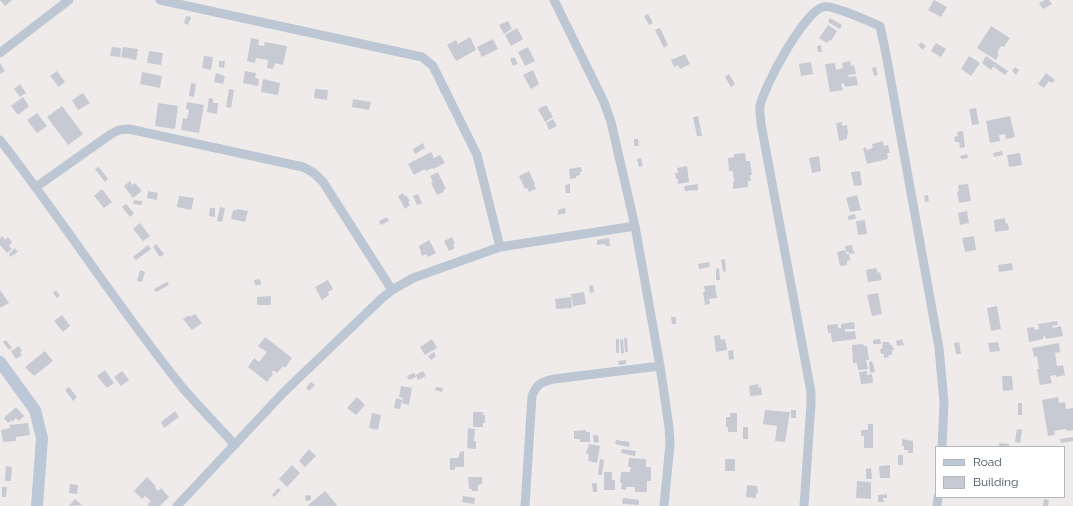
<!DOCTYPE html>
<html>
<head>
<meta charset="utf-8">
<style>
	body { margin:0 }
	#map { position:relative; width:1073px; height:506px; overflow:hidden; background:#efebeb; font-family:Raleway,sans-serif }
	canvas { display:block }
	.legend { position:absolute; left:935px; top:446px; width:130px; height:52px; box-sizing:border-box; background:#fff; border:1px solid #b4b8bd; margin:0; padding:5px 7px; list-style:none; font-size:12px; color:#434e5a }
	.legend li { display:flex; align-items:center; gap:8px; height:20px }
	.legend b { width:20px; border:1px solid #b4b8bd }
</style>
</head>
<body>
<div id="map">
<canvas width="1073" height="506"></canvas>
<ul class="legend">
<li><b style="height:5px;background:#bcc7d7"></b>Road</li>
<li><b style="height:11px;background:#c7cad2"></b>Building</li>
</ul>
</div>
<script>
const ctx = document.querySelector('canvas').getContext('2d');
ctx.lineJoin = 'round';
function fill(path, color) { ctx.fillStyle = color; ctx.fill(path, 'evenodd'); }
function stroke(path, color, width, dash) { ctx.strokeStyle = color; ctx.lineWidth = width; ctx.lineCap = dash ? 'butt' : 'round'; ctx.setLineDash(dash || []); ctx.stroke(path); }
const building = new Path2D(`
	M0 0H12L5 6Z
	M934 0 947 7 941 17 928 10Z
	M1045 0H1049L1052 4 1043 9 1039 3Z
	M648 14 653 23 649 25 644 16Z
	M186 16 191 17 188 25 184 23Z
	M830 18 842 25 840 29 828 22Z
	M508 21 512 29 504 34 499 25Z
	M828 25 837 31 831 41 829 40 827 43 819 38Z
	M991 26 1010 38 1004 47 1001 46 997 53 999 54 996 60 977 48Z
	M517 28 523 39 511 46 505 35Z
	M660 28 668 45 664 48 655 30Z
	M470 37 476 50 456 61 447 45 456 40 458 44Z
	M251 38 259 40 258 45 264 46 265 42 287 46 283 65 275 63 273 69 267 68 268 60 256 58 255 63 247 61Z
	M493 39 498 49 482 57 477 47Z
	M921 42 926 46 923 50 918 45Z
	M936 43 946 49 941 57 931 51Z
	M821 45 822 52H818L817 46Z
	M112 47 121 48 120 57 110 56Z
	M123 47 138 49 136 60 121 57Z
	M528 47 535 61 525 66 518 52Z
	M149 51 163 53 161 65 147 63Z
	M685 54 690 64 680 69 678 65 674 67 671 60Z
	M204 56 213 57 211 70 202 68Z
	M969 56 980 63 971 76 961 69Z
	M986 56 996 63 991 70 982 63Z
	M514 57 518 64 513 66 510 59Z
	M219 61H225L224 68 219 67Z
	M850 61 851 66 854 65 856 74 848 75 849 77 856 76 858 85 845 87 844 83 841 84 843 90 830 92 825 64 835 63 836 70 843 68 842 63Z
	M811 62 813 74 801 76 799 64Z
	M0 63 5 71 0 74Z
	M996 63 1008 71 1005 75 994 67Z
	M876 67 878 75 874 76 872 68Z
	M1015 67 1019 70 1016 75 1012 71Z
	M533 70 539 84 531 89 523 75Z
	M57 71 65 82 59 87 50 76Z
	M245 71 256 73 255 78 259 79 258 86 243 83Z
	M142 72 162 76 160 88 140 84Z
	M216 73 225 76 223 84 214 82Z
	M1046 73 1055 80 1052 83 1049 81 1044 88 1038 84Z
	M729 74 735 84 731 87 725 77Z
	M263 79 280 83 278 95 261 92Z
	M191 83 196 84 194 97 189 96Z
	M20 84 26 93 20 97 14 89Z
	M229 89 234 90 231 108 226 107Z
	M315 89 328 90 327 100 314 98Z
	M83 93 90 103 78 110 72 100Z
	M23 97 29 106 18 115 11 106Z
	M209 98 213 99V103H218L217 114 207 112Z
	M353 99 371 102 369 110 352 107Z
	M187 102 204 105 199 133 181 130 183 118 187 119 189 110 186 109Z
	M158 103 178 106 175 129 155 126Z
	M546 105 553 117 545 122 538 109Z
	M62 106 83 134 68 145 47 117Z
	M976 108 979 124 972 125 969 109Z
	M37 113 47 126 37 133 27 120Z
	M698 116 702 136H697L693 117Z
	M1010 116 1015 137 1006 139 1005 134 999 135 1000 141 990 143 986 121Z
	M553 119 557 126 549 130 546 123Z
	M842 122V126L847 125 848 134 847 135V139L839 141 836 123Z
	M963 131 965 147 960 148 959 142H955L954 137 958 136 957 132Z
	M634 139H638L639 146H634Z
	M883 141 884 146 888 145 890 153H887L888 159 867 164 863 148 866 147V150L873 148 872 144Z
	M423 143 425 148 415 154 413 149Z
	M1002 151 1003 155 994 157 993 153Z
	M431 152 434 158 440 155 445 163 433 169 432 168 426 171 425 169 414 175 408 164Z
	M745 153 746 161H750L752 175H750L751 181H748V187L733 189V183L734 181 733 171H729L728 158 734 157V154Z
	M1020 153 1022 165 1009 167 1007 155Z
	M967 154 968 158 961 159 960 156Z
	M819 156 821 171 812 173 809 158Z
	M641 158 643 166 639 167 637 159Z
	M687 166 689 182 678 184V179H676L675 173H678L677 168Z
	M99 167 108 179 105 182 95 169Z
	M581 167 582 172H580V175L576 176V178L570 179 569 169Z
	M529 171 535 184 534 185 536 189 529 192 527 188 525 189 519 176Z
	M860 171 862 185 854 186 851 172Z
	M438 172 446 189 443 190 444 192 437 195 431 183 433 182 430 176Z
	M130 181 132 185 135 183 142 191 133 198 124 186Z
	M570 184V193H566L565 185Z
	M698 184V190L685 191 684 186Z
	M968 184 971 201 959 203 957 192 959 191 958 185Z
	M102 189 112 202 104 208 94 196Z
	M148 191 158 193 157 200 147 198Z
	M403 193 405 196 406 195 410 201 408 202 410 205 405 209 398 196Z
	M418 194 422 203 417 205 413 196Z
	M857 195 861 210 850 212 846 198Z
	M928 195 929 201 925 202 924 196Z
	M179 196 194 198 191 210 177 207Z
	M134 200 142 201V205L133 204Z
	M126 204 134 213 130 217 122 207Z
	M220 207 225 208 222 222 217 221Z
	M210 208H215V217L209 216Z
	M565 208 566 213 558 215V210Z
	M238 209 248 211 245 222 231 219 233 210H237Z
	M967 211 969 223 960 225 958 213Z
	M855 214 856 219 848 220V216Z
	M387 217 389 221 381 225 379 221Z
	M1005 218 1006 224 1008 223 1009 230 995 232 994 220Z
	M865 220 867 234 858 235 856 221Z
	M140 223 150 236 143 241 133 229Z
	M2 236 5 240 8 237 12 242 9 246 12 249 7 253 0 245V239Z
	M974 236 976 250 965 252 962 238Z
	M452 237 455 244 453 245 455 248 449 251 444 241Z
	M609 238 610 246H605V244L597 245V240Z
	M429 240 436 253 428 257 426 254 422 256 419 246Z
	M156 244 164 254 160 257 153 247Z
	M148 245 151 249 136 260 133 257Z
	M852 245 853 252 854 251 855 253 849 254V252H846L845 246Z
	M15 248 18 252 10 257 9 254Z
	M845 250 846 254H849L850 260 847 261V265L840 266 837 252Z
	M725 259 726 271 723 272 721 260Z
	M709 262 710 267 699 269 698 264Z
	M1012 263 1013 270 999 272 998 265Z
	M719 268 720 280H716V269Z
	M876 268 878 273 880 272 882 280 868 282 866 270Z
	M140 270 145 272 142 282 137 281Z
	M260 279 261 285H255L254 280Z
	M328 280 333 289 328 292 329 295 322 300 315 287Z
	M167 282 169 285 156 292 154 289Z
	M593 285 594 292 590 293 589 286Z
	M715 285 717 298 709 299 710 304 705 305 703 292H705L704 286Z
	M0 290 9 303 0 308Z
	M56 290 60 296 57 298 53 293Z
	M584 292 586 304 573 306 571 294Z
	M878 293 882 314 872 316 867 295Z
	M271 296V305H257V297Z
	M571 297 572 308 556 309 555 299Z
	M997 306 1001 329 991 331 987 308Z
	M195 314 202 323 192 330 183 319 189 315 190 317Z
	M62 315 70 326 63 332 54 321Z
	M671 317H676V324H672Z
	M1057 321 1058 325 1052 326 1053 328 1061 326 1063 336 1046 339 1045 336 1043 337V339L1029 342 1027 328 1034 327 1035 330 1039 329 1038 324Z
	M854 322 855 329H845V332L855 331 856 339 832 342 831 333H828L827 325 838 324V328H841V324Z
	M720 335 721 340 725 339 727 350 716 352 714 336Z
	M265 337 292 358 285 368 283 366 277 373 273 370 272 373 273 374 267 382 248 367 254 358 259 362 267 352 258 346Z
	M624 338H627L628 352H625Z
	M432 339 437 348 425 355 420 347Z
	M616 339H619V353H616Z
	M623 339 624 353 621 354 620 340Z
	M880 339 881 344H873V340Z
	M902 339 904 345 897 346 896 341Z
	M6 340 12 348 9 350 3 342Z
	M883 342H889L890 345H892V347H893L894 350H892V355H888L889 357 884 358V354H881L880 349H882Z
	M959 342 961 354H956L954 343Z
	M998 342 1000 351 990 352 988 343Z
	M1059 343 1060 352 1055 353 1057 366 1063 365 1065 375 1056 377V375L1050 376 1052 383 1040 385 1037 369H1039L1037 356 1034 357 1032 348Z
	M863 344 864 346H867L869 360H866L868 369 858 370 857 363H853L852 345Z
	M19 346 22 351 20 352 22 355 16 359 11 351Z
	M733 350 734 359 729 360 728 351Z
	M45 351 53 361 34 376 25 367Z
	M434 352 436 356 431 360 428 356Z
	M626 360V364L619 365 618 361Z
	M872 361V363H873L875 372 870 373 869 362Z
	M105 370 114 383 107 388 97 376Z
	M122 371 129 380 121 386 114 377Z
	M423 371 426 376 418 380 416 375Z
	M867 371V375L872 374 873 383 861 384 859 372Z
	M414 373 416 377 409 380 407 376Z
	M1002 376H1012L1013 390 1003 391Z
	M311 382 315 385 309 391 306 388Z
	M758 384 759 388 761 387 762 395 750 396 749 386Z
	M401 386 412 388 409 405 402 403 403 398 399 397Z
	M69 387 77 397 73 401 65 390Z
	M436 387 443 388 442 392 435 390Z
	M357 397 365 405 356 415 347 408Z
	M1058 397 1059 403 1065 402 1066 409 1073 408V430L1067 431 1066 429 1054 431 1055 435 1048 436 1042 400Z
	M396 398 402 400 400 409 394 408Z
	M1018 403H1022V415H1018Z
	M16 407 24 416 19 421 16 418 12 422 11 420 8 423 4 418Z
	M765 410 790 412 785 442 775 441 777 426 763 424Z
	M791 410H796V418H791Z
	M175 411 179 417 164 428 161 422Z
	M473 412H483V415H485V423H483V427H473Z
	M372 413 381 415 378 430 369 428Z
	M730 413H737V432H728V427H726V417H730Z
	M28 423 30 435 16 437V441L3 442 1 430 10 428 9 425Z
	M868 424H873V448H864V436H861V430H868Z
	M743 427H748V439H743Z
	M468 428 475 429 474 441H476V449L467 448Z
	M1017 429 1022 430 1020 443 1015 442Z
	M586 430V432H590V442H580V439H574V431Z
	M593 435H598L599 442 594 443Z
	M1073 437V441L1061 443 1060 439Z
	M902 439 913 441V453H908V450H904V446H902Z
	M616 440 630 442 629 447 615 444Z
	M999 443 1009 444V447H999Z
	M589 444 600 446 597 463 588 461 589 454H586Z
	M309 449 316 456 305 467 299 461Z
	M622 449 636 451 635 456 621 453Z
	M464 451V467H455V470H450V458H458L460 452Z
	M898 455H903V465H898Z
	M629 458 646 459V467H651V481H647V492H635V487H626V490L621 489 622 483H620L621 472H630L631 467H628Z
	M600 459 604 460 602 475H598Z
	M725 459H735V471H725Z
	M292 465 300 473 287 487 279 479Z
	M890 465V478H880L879 466Z
	M6 466 12 467 11 481H5Z
	M871 468 872 479H866V469Z
	M604 472H612V480H615V490H604Z
	M147 477 156 486 155 488 158 491 161 488 169 497 160 506H149L147 505 151 501 145 496 142 499 134 491Z
	M468 477H482V484L478 485V491H472V489H469Z
	M857 481 871 482V499L856 498Z
	M592 483H597V492H593Z
	M70 484 78 485 77 494 69 493Z
	M747 485 757 486 758 494 756 493V498L746 497Z
	M2 487H7L6 497H2Z
	M278 488 281 490 274 497 272 495Z
	M325 491 337 505 336 506H307Z
	M887 494V498H883L884 502H878V495Z
	M305 498a3 3 0 1 1 6 0a3 3 0 1 1-6 0Z
	M463 496 475 498 474 504 462 502Z
	M623 498 639 500V505L622 504Z
	M75 499 82 505 69 506Z
	M1044 499 1049 500 1048 506H1043Z`);
const street = new Path2D(`
	M160 0 422 57 433 66 477 155 500 247
	M554 0 604 102 611 122 635 226 660 366 669 427 670 444 664 506
	M0 53 69 0
	M0 140C63 221 118 307 182 387 199 407 218 426 235 445
	M36 187 111 134 119 130 129 129 303 167 314 173 323 182 392 290
	M177 506 283 393 380 300 392 290 413 278 500 247 635 226
	M525 506 532 396C537 383 542 382 554 379L660 366
	M804 506 811 404V392L761 124C761 118 759 111 760 106 764 86 804 12 823 7 831 4 870 22 880 26L886 54 939 348 944 403 942 447
	M937 506 938 497`);
const secondary = new Path2D(`
	M0 362 35 410 42 438 37 506`);
fill(building, '#c7cad2');
stroke(street, '#bdc7d3', 9);
stroke(secondary, '#bcc7d7', 12);
</script>
</body>
</html>
